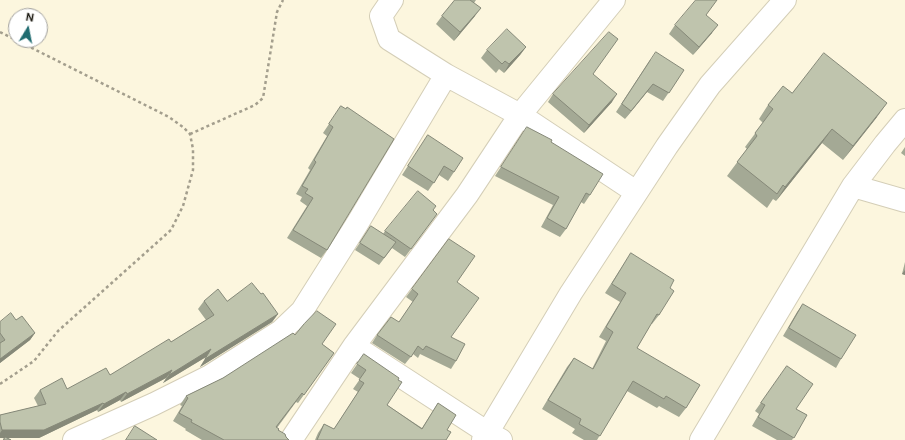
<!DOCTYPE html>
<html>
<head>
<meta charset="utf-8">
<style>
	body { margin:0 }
	#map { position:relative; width:905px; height:440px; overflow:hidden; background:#fcf6de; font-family:"DM Sans",sans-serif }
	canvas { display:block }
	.north { position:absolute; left:8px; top:8px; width:40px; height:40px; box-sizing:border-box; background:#fff; border:1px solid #a2a19e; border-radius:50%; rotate:10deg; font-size:11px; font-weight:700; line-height:16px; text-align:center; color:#17150d }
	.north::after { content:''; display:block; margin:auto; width:14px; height:18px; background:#206c70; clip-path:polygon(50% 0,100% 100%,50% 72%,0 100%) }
</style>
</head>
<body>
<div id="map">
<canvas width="905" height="440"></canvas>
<div class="north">N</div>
</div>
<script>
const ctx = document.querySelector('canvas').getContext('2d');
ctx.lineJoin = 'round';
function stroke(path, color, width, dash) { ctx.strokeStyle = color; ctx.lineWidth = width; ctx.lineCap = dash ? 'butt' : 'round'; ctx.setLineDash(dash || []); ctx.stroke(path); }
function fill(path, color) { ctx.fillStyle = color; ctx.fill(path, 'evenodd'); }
const path = new Path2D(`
	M0 32 16 40
	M190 134 255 105 263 98 277 12 283 0
	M0 384 34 361 58 331 171 230 183 206 193 170V149L190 134 183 127 169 117 16 40`);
const minor = new Path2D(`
	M392 0 381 16 389 39 446 75 520 115 636 192
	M853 186 905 201
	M354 346 488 433 501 440
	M74 440 154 404 210 376 281 331 302 311 357 224 446 75
	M291 440 354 346 467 195 520 115 614 0
	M483 440 571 293 667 146 710 85 785 0
	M701 440 853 186 885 144 905 120`);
const wall = new Path2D(`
	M455 0H476L474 3 475 16 454 41 436 24 442 16Z
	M706 15 712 33 693 55 669 34 675 25Z
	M526 47 520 55 504 73 499 69 496 73 481 58 487 50Z
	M650 60 684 70 663 101 647 92 625 119 616 112Z
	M593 74 612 102 584 133 548 102 553 94Z
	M792 93 877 117 843 160 822 143 776 201 773 199 767 208 727 176 747 149 745 147 763 123 759 119 768 105Z
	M341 106 327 250 321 258 287 238 307 206 300 201 302 197 296 194 310 170 308 168 327 136 323 133Z
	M428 135 454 172 448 181 439 175 428 191 402 175Z
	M522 135 551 142 590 195 584 204 581 202 566 229 560 237 541 227 553 205 495 176Z
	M905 147V156L901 153Z
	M433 210 437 214 405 257 392 248 379 265 355 250 371 226 383 234 385 231Z
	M631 253 670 288 659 315 652 324H651L637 348 686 408 679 417 659 406 657 408 627 391 597 440H584L572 433 575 429 542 409 567 367 574 358 592 369 606 341 599 337 620 302 605 293Z
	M905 262V275L902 274Z
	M457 282 451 337 456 361 451 369 420 354 418 358 413 354 405 364 372 343 377 335 399 322 413 302 406 297 412 289Z
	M261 294 278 314 272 322 200 367 206 357 163 383 166 378 121 402 120 400 98 412 97 410 39 438H8L11 440H3L4 438H0V415L38 406 34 398 40 390 67 389 110 375 171 342 206 320 198 309 204 301H227Z
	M803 304 841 359 836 368 783 336 797 312Z
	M0 322 35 333 30 340 0 363Z
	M295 335 322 344 334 353 298 403 296 402 277 428 278 430 289 440H202L185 430 186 429 173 421 182 406 180 405 186 396 223 378Z
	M364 354 398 380 387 405 422 428 438 403 447 430 446 440H315L318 433 324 424 334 429 358 392 353 389 360 379 351 373Z
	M787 366 796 409 807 415 792 440H777L752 426 759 414 755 411Z`);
const shadedWall = new Path2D(`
	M481 8 475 16 454 41 460 32Z
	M718 25 712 33 693 55 699 47Z
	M526 47 520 55 504 73 509 64Z
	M653 84 647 92 625 119 631 111Z
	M617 94 612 102 584 133 589 125Z
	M887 103 877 117 843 160 853 146Z
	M832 129 822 143 776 201 785 187Z
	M905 270V275L902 274Z
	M278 314 272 322 200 367 205 359Z
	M35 333 30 340 0 363V359Z
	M211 349 206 357 163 383 169 375Z
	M172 370 166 378 121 402 127 394Z
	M126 392 120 400 98 412 104 404Z
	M103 403 97 410 39 438H0V433L2 430Z`);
const building = new Path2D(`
	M455 0H470L481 8 460 32 442 16Z
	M696 0H717L706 15 718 25 699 47 675 25Z
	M507 29 526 47 509 64 505 61 502 64 487 50Z
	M609 32 618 39 593 74 617 94 589 125 553 94Z
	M656 52 684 70 669 93 653 84 631 111 622 104Z
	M824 53 887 103 853 146 832 129 785 187 783 185 777 194 737 162 757 136 755 133 773 109 768 105 783 86 792 93Z
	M341 106 346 109 347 107 394 139 327 250 293 230 313 198 305 193 308 189 302 186 316 162 314 160 333 127 329 124Z
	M527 127 552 140 551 142 603 174 590 195 586 193 566 229 547 218 559 197 501 167Z
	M428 135 463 158 454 172 444 166 434 183 408 166Z
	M418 191 436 206 433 210 437 214 411 249 385 231Z
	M371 226 396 242 384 258 360 243Z
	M449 239 475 256 457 282 479 298 451 337 465 344 456 361 426 346 423 350 418 346 411 357 377 335 391 317 399 322 418 294 412 289Z
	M631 253 674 280 670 288 674 291 659 315 657 314 637 348 700 385 686 408 666 396 664 399 633 381 600 436 579 424 581 419 548 400 574 358 593 369 613 332 606 327 626 293 612 284Z
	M252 283 261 294 263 293 278 314 205 359 211 349 169 375 172 370 127 394 126 392 104 404 103 403 44 430H2L0 422V415L46 404 40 390 62 378 67 389 106 368 110 375 169 339 171 342 214 315 204 301 218 289 227 301Z
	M803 304 856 335 841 359 789 328Z
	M317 311 336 324 322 344 334 353 304 395 302 393 276 427 279 429 278 430 285 434 286 437 289 440H224L191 422 192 420 179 413 188 398 186 396 223 378 293 333 295 335 304 324Z
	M11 313 16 320 22 316 35 333 0 359V343L5 340 0 333V322Z
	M364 354 399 378 398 380 402 382 387 405 422 429 438 403 456 415 447 430 451 432 446 440H317L324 424 334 429 364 383 359 380 366 370 357 364Z
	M787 366 813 384 796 409 807 415 794 438 758 417 765 405 761 403Z
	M135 426 157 440H126Z
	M5 437 11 440H4Z`);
stroke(minor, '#d4ceb7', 24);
stroke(path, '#a39e8d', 2.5, [3, 3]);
stroke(minor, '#fff', 22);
fill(wall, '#a4a995');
fill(shadedWall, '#868979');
fill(building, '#bfc4ad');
stroke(building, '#868979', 1);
</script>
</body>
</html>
